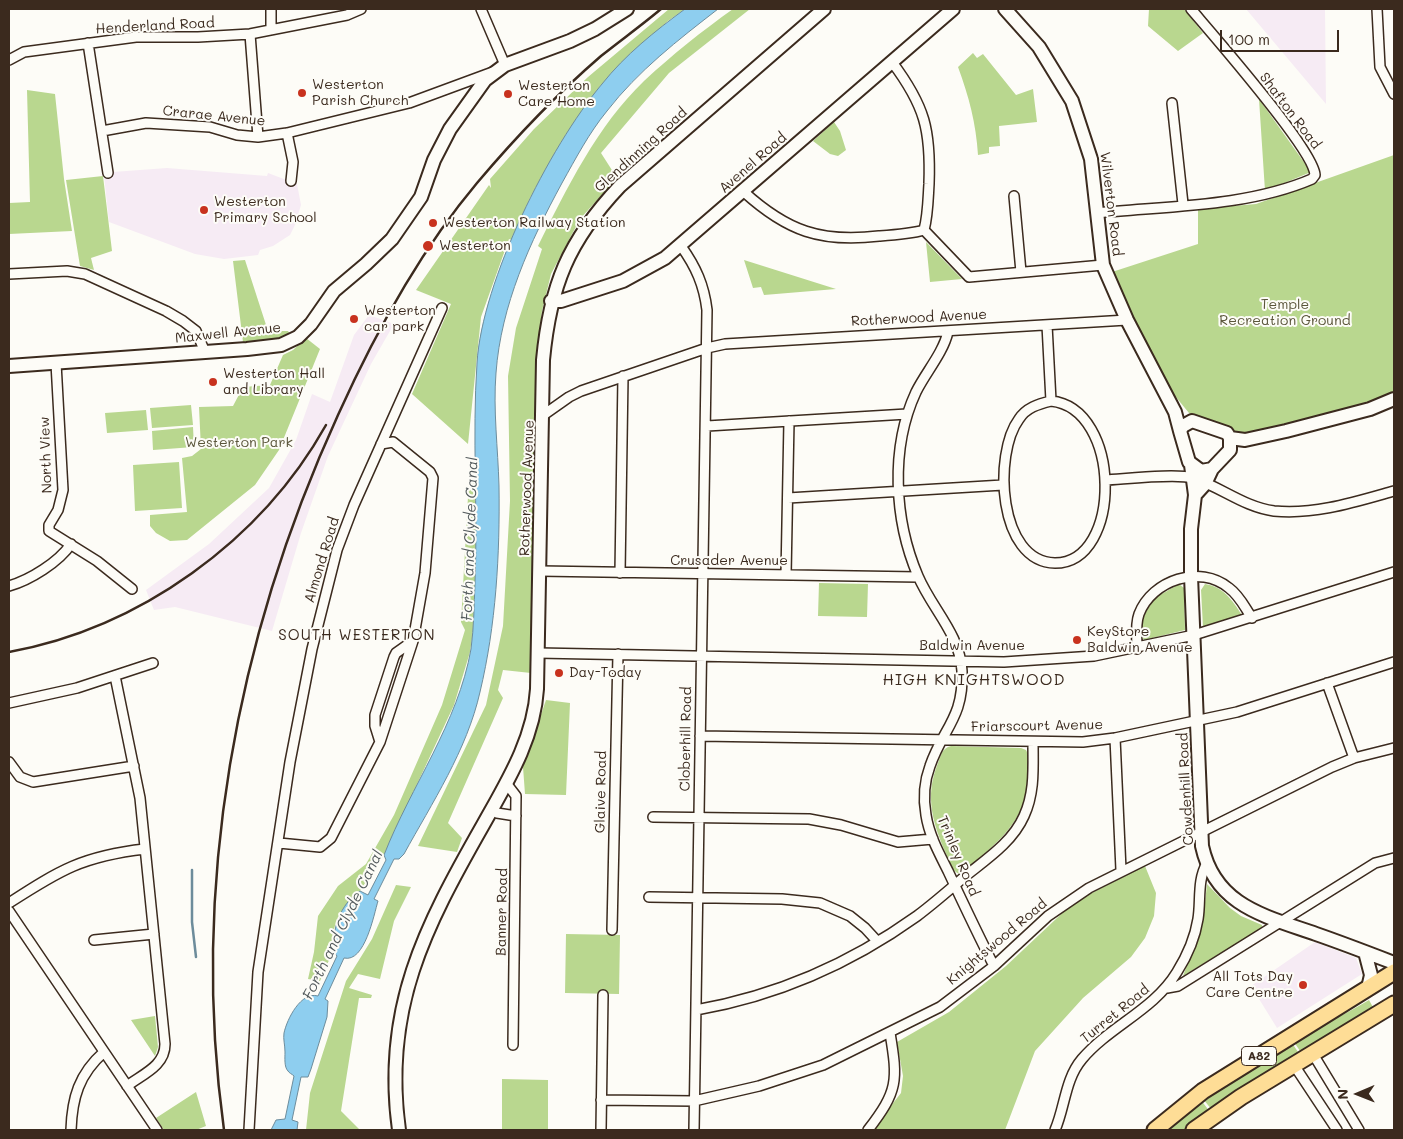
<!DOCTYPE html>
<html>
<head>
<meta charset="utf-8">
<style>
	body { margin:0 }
	#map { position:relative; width:1403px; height:1139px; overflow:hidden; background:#fdfcf7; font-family:Mali,sans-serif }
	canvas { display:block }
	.frame { position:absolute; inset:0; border:10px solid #3b2a1e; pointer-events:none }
	.north { position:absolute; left:1333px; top:1069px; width:50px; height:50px; -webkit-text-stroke:4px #fdfcf7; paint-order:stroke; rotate:269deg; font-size:14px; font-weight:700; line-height:20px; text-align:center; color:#3b2a1e }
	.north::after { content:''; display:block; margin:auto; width:18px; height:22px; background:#3b2a1e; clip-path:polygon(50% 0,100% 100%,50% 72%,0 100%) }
	.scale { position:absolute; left:1220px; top:30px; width:119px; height:22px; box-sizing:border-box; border:2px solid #3b2a1e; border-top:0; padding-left:6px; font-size:15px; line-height:18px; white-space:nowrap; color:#3b2a1e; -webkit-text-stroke:4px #fdfcf7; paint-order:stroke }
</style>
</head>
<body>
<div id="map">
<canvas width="1403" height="1139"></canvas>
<div class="frame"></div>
<div class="north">N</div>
<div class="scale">100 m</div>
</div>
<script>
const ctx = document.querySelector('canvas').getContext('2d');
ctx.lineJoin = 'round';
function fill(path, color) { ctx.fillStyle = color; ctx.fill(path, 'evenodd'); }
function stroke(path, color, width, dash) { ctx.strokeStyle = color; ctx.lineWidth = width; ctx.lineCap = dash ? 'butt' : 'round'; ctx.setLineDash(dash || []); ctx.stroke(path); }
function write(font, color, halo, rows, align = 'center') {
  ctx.font = font + ' Mali,sans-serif'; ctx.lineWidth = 4; ctx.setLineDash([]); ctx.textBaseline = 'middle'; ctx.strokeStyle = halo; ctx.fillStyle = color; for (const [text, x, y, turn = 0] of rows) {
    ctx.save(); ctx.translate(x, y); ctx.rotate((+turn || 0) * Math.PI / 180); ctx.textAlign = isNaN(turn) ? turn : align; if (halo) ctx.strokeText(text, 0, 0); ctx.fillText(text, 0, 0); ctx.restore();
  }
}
const built = new Path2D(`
	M1246 9H1325L1326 104Z
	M167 168 267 176 268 173 297 184 301 205 295 225 290 235 273 246 260 250 258 255 224 259 195 254 109 222 104 176 113 172Z
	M369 315 394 324 371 364 328 456 301 533 272 631 175 607 154 610 146 590 209 544 269 488 296 440 312 394 330 402 354 335Z
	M1315 942 1356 958 1362 974 1277 1028 1251 986Z`);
const green = new Path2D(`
	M669 9H685L668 21 601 85 565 136 530 198 512 240 509 239 481 317 468 444 412 394 451 304 416 290 489 185 491 188 490 179 534 129 588 77Z
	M733 9H750L669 73 601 153 617 178 580 219 551 274 542 311 536 360 531 673 503 670 498 690 503 698 448 823 462 838 457 852 418 846 486 705 503 626 510 501 508 376 516 328 542 249 538 246C567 188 597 126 644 81 672 55 702 31 733 9Z
	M1149 9H1184L1203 33 1178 51 1148 26Z
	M973 53 977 58 983 54 1016 95 1033 89 1037 122 999 126 1000 146 989 147V153L978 155C976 123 969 97 958 67Z
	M27 90 55 94 64 179 72 231 9 234V203L30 202Z
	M1259 99 1311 172 1265 191Z
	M834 122 840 131 846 150 838 156 830 154 813 141Z
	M1394 155V394L1375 405 1237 436 1189 413 1166 385 1112 272 1198 244V209L1256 204Z
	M103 176 112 251 91 258 94 270 80 266 66 180Z
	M926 242 962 279 930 282Z
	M245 260 268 331H288L290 334 281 338 243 342 233 261Z
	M744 260 836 289 764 295 761 287 753 288Z
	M306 338 320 349 279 450 255 485 187 540 170 541 156 533 150 526V515L187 512 182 458 192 456 201 449 199 407 233 406 243 387 270 385 283 355 293 350Z
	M191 405 193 425 152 428 150 408Z
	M146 410 148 430 107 433 105 413Z
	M193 427 194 447 153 450 152 431Z
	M470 461 475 466 476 556 473 632 470 652 454 705 384 855 360 891 348 902 336 922 333 933V951L320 981 308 979 314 952 318 916 338 886 366 864 394 815 442 705 465 630 461 622Z
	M179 462 182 508 135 511 133 465Z
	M819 583 868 584 867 617 818 616Z
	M1179 584 1184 588 1185 630 1144 640C1136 628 1146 609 1155 599 1161 593 1172 589 1179 584Z
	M1205 584C1224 587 1232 600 1242 615L1207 628 1203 627 1201 590Z
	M546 700 570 703 566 795 525 794 523 767Z
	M951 746 1021 748 1026 750 1028 754C1028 764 1029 775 1028 785 1023 826 989 850 960 874 952 872 950 862 947 856 933 824 924 797 938 763 941 755 942 748 951 746Z
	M1145 866 1156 893 1154 916 1145 938 1131 957 1083 998 1035 1051 1005 1130H872L901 1093 903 1076 897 1042 949 1012 1006 966 1074 902Z
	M1207 884 1230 908 1241 916 1262 925V928L1183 976 1203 922Z
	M396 885 411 887 394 921 380 979 358 974 349 988 372 995 371 998H359L341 1111 360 1130H306L310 1093 346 981 372 939Z
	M566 934 620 935 619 994 565 993Z
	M1369 1000 1374 1009 1302 1054 1294 1042C1319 1026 1344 1015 1369 1000Z
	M155 1016 158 1047 155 1056 131 1020Z
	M1292 1043 1300 1055 1212 1110 1203 1099Z
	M502 1079 548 1080V1130H502Z
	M196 1092 206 1126 196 1130H164L156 1118Z
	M1201 1100 1210 1112 1186 1130H1165Z`);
const water = new Path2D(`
	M685 9H718C678 40 638 71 607 111 589 133 576 158 562 183 530 242 501 305 496 373 493 410 498 448 499 486 500 555 496 625 480 692 467 750 432 803 404 854L399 859H394L374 899 378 901C374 914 365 963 344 958L325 999 328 1001 327 1017 311 1069 308 1077H301L292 1120 298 1122 297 1130H271L276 1120 285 1119 294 1076C292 1074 289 1073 288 1071 284 1067 285 1058 285 1052 285 1045 283 1039 284 1033 287 1019 301 991 318 996L337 956 333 951C333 929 339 905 360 891L368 895 386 860 384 855C411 786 458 723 471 649 474 627 474 605 475 583 478 510 472 437 477 363 482 281 549 147 602 84 625 55 655 31 685 9Z`);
const stream = new Path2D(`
	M192 870V922L196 957`);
const street = new Path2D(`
	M271 9V30
	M481 9 505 65
	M1377 9 1380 67 1394 94
	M250 34 258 137
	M88 43 108 173
	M9 60 24 52 136 37H198L250 34 347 15 361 9
	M1172 103 1183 204
	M102 131 146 123 210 127 237 135 258 137 287 133 409 103 493 72
	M287 133 293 162 291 181
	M744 192C787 231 821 243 879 236 894 235 910 234 924 230 928 215 928 200 929 184 931 130 925 106 892 62
	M1014 196 1021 272
	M1097 213C1167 206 1247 207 1312 179L1315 175C1314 150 1213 35 1191 9
	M924 230 969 277 1103 265
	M681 246C696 267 704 285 707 310L694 1130
	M9 274 67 271 85 274 166 311 183 321 196 331 205 352
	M1047 325 1051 401
	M948 332C943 353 926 372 916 392 890 448 894 520 918 576 932 609 960 634 962 671 964 718 943 728 930 766 924 782 923 798 926 815 929 835 939 853 948 871 963 903 978 935 994 966
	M56 363 63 490 58 510 49 525V531L97 561 132 589
	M1051 401C1122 408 1123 563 1055 563 998 562 993 454 1019 419 1026 408 1038 404 1051 401Z
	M542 416 569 397 581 391 707 348 725 344 1127 320
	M707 426 907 414
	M1105 480C1125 479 1176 473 1193 478 1221 487 1244 507 1274 511 1315 515 1355 502 1394 491
	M788 498 1003 485
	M540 571 918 577
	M620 573 623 376
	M786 575 789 421
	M9 586C30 580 59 562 71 544
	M1137 649C1137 637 1135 625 1139 614 1152 580 1200 564 1229 588 1240 596 1245 608 1252 618
	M538 653 1004 662 1094 656 1194 635 1394 572
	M115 676 140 798 165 1044C165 1066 143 1074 127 1086
	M1327 683 1354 758
	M9 703 77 688 153 663
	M700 736 1083 742 1115 738 1237 712 1394 662
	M1115 738 1121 870
	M380 742 375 726V715L394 657 396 653 413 641
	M9 762 20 777 33 782 134 766
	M506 783 516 796 513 1045
	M497 813 516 816
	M653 817 809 819 841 825 898 842 933 839
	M279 843 320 847 331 838 380 742 413 641 425 573 433 478 430 472 393 442 381 444
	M649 897 782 899 820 903 850 916 865 928 877 941
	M9 903C60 870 83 856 145 849
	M9 911 157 1130
	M612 930 618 654
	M94 940 154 934
	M1167 988 1178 986 1375 863 1394 858
	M696 1010C776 996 850 964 917 916 933 904 948 891 963 878 985 860 1012 843 1024 816 1035 792 1033 768 1033 742
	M1313 1054 1359 1130
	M1294 1065 1337 1130
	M601 1100 694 1101 759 1086 823 1065 940 1007 994 966 1048 916 1089 888 1332 767 1354 758 1394 748
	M71 1130C72 1098 79 1074 104 1052
	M249 1130 258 972 290 762 312 649 337 550 354 505 442 308
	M601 1130 603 995
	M868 1130C898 1091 898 1081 890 1033
	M1055 1130C1065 1107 1065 1079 1082 1059 1110 1026 1154 1010 1177 972 1187 956 1195 938 1198 919 1201 901 1197 880 1207 863`);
const secondary = new Path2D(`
	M1005 9 1039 47 1072 101 1091 159 1103 265 1127 320 1175 412 1180 431
	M551 301H561L623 281 665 258 953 9
	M9 366 247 349 281 345 298 337 311 324 334 291 366 264 392 239 421 197 434 160 450 129 485 80 505 65 570 41 595 29 627 9
	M1192 421 1227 433 1230 438V450L1212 469 1201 471 1189 462 1180 431 1183 426Z
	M1230 438 1245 440 1286 431 1370 409 1394 399
	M1191 465 1195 495 1191 529V576L1202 846C1215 906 1265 916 1316 934 1342 943 1368 953 1394 963
	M1195 495 1205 484 1212 469
	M1365 952 1371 975 1368 988
	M399 1130C382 1009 425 927 483 825 507 782 534 739 537 689L543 360C550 286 568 241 620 186L824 9`);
const primary = new Path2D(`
	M1155 1130 1203 1091 1394 972
	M1194 1130 1241 1097 1394 1004`);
const rail = new Path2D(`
	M9 652C140 628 261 541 326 425
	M224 1130C190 886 236 638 338 415 375 333 419 252 477 183 515 138 557 94 601 56 621 40 642 25 661 9`);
const markers = [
	[302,93,5,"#c8321e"],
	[508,94,5,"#c8321e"],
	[204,210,5,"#c8321e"],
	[433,223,5,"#c8321e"],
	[428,246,6,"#c8321e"],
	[354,319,5,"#c8321e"],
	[213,382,5,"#c8321e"],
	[1077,640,5,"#c8321e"],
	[559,673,5,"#c8321e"],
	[1303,985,5,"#c8321e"]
];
const shields = [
	[1259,1056,35]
];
const shieldNames = [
	["A82",1259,1056]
];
const streetNames = [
	["Henderland Road",155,26,-3],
	["Shafton Road",1290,111,53],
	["Crarae Avenue",214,116,6],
	["Glendinning Road",641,150,-42],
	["Avenel Road",753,163,-41],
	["Wilverton Road",1111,204,83],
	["Rotherwood Avenue",919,318,-3],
	["Maxwell Avenue",228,333,-6],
	["North View",46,455,-92],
	["Rotherwood Avenue",527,488,-88],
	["Almond Road",322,560,-73],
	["Crusader Avenue",729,561],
	["Baldwin Avenue",972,646],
	["Friarscourt Avenue",1037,726,-1],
	["Cloberhill Road",686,739,-89],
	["Cowdenhill Road",1186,789,-93],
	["Glaive Road",601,792,-89],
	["Trinley Road",958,856,67],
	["Banner Road",502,912,-89],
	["Knightswood Road",997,942,-40],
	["Turret Road",1115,1014,-39]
];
const poiNames = [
	["Westerton",312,85],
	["Parish Church",312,101],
	["Westerton",518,86],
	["Care Home",518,102],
	["Westerton",214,202],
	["Primary School",214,218],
	["Westerton Railway Station",443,223],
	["Westerton",439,246],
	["Westerton",364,311],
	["car park",364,327],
	["Westerton Hall",223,374],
	["and Library",223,390],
	["KeyStore",1087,632],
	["Baldwin Avenue",1087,648],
	["Day-Today",569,673],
	["All Tots Day",1293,977,"right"],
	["Care Centre",1293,993,"right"]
];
const parkNames = [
	["Temple",1285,305],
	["Recreation Ground",1285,321],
	["Westerton Park",239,443]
];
const waterNames = [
	["Forth and Clyde Canal",470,539,-88],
	["Forth and Clyde Canal",343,925,-64]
];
const neighbourhoodNames = [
	["SOUTH WESTERTON",357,635]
];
const quarterNames = [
	["HIGH KNIGHTSWOOD",974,680]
];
fill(built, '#f6ebf4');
fill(green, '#b9d78f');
fill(water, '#8eceef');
stroke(water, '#6d8c9b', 1);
stroke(stream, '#6d8c9b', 2.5);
stroke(street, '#3b2a1e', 12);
stroke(secondary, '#3b2a1e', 16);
stroke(primary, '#3b2a1e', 19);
stroke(street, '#fdfcf7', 9);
stroke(secondary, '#fdfcf7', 12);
stroke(primary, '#fedd96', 15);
stroke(rail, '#3b2a1e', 2.5);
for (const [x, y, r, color] of markers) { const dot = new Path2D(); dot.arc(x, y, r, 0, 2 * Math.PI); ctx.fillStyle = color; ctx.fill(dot); stroke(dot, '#fdfcf7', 2); }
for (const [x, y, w] of shields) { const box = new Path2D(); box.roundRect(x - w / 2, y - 9.5, w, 19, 4); ctx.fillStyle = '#fdfcf7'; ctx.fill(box); stroke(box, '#3b2a1e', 1); }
write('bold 12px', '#3b2a1e', null, shieldNames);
write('14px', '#3b2a1e', '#fdfcf7', streetNames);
write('14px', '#3b2a1e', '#fdfcf7', poiNames, 'left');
write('14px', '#5a553a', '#fdfcf7', parkNames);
write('italic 15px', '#545b5d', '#fdfcf7', waterNames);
ctx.letterSpacing = '1px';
write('15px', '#3b2a1e', '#fdfcf7', neighbourhoodNames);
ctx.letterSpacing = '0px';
ctx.letterSpacing = '1px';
write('16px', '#3b2a1e', '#fdfcf7', quarterNames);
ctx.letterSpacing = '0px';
</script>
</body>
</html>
